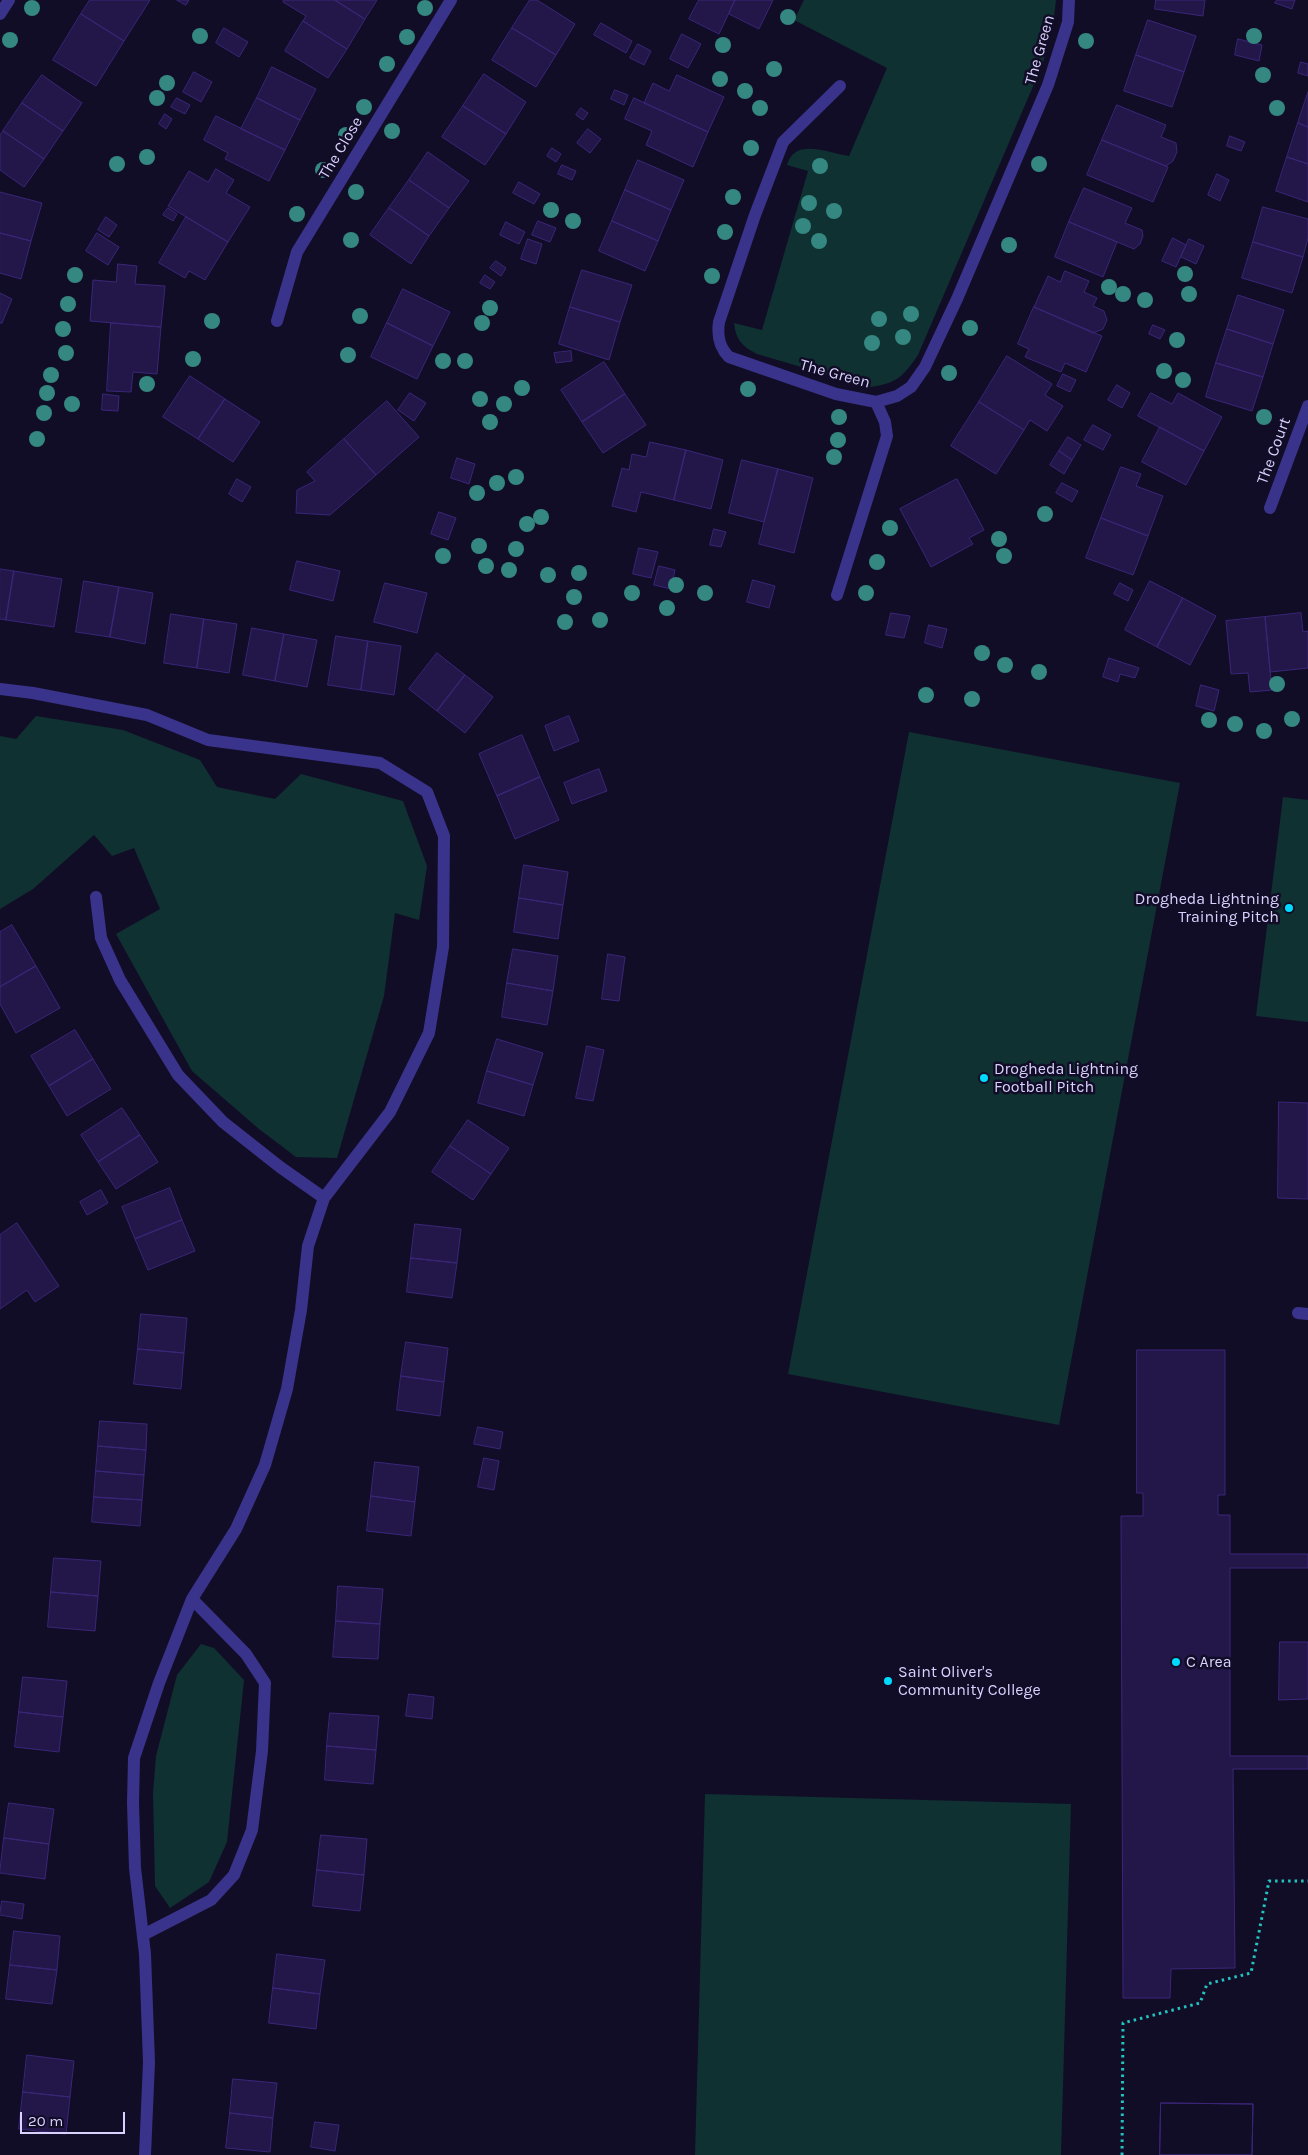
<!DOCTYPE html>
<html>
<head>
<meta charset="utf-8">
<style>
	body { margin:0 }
	#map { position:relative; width:1308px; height:2155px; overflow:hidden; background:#120d27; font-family:Karla,sans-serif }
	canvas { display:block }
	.scale { position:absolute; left:20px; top:2112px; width:105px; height:22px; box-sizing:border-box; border:2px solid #d9d2ff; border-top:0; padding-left:6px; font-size:15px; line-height:18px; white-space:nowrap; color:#d9d2ff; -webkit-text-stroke:4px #120d27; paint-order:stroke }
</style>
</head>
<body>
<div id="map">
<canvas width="1308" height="2155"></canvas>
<div class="scale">20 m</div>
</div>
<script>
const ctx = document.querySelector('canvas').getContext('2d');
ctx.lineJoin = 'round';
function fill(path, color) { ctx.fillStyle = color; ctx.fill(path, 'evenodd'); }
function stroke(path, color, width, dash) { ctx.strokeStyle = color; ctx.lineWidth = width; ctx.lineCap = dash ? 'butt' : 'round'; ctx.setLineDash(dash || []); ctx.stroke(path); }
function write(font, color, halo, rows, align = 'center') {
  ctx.font = font + ' Karla,sans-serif'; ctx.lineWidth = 5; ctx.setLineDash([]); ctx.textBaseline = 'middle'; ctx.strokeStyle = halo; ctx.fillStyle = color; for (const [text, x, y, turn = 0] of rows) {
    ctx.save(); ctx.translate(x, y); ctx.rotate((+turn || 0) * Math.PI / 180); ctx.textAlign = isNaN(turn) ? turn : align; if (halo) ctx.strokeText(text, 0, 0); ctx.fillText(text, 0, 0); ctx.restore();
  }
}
const green = new Path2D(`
	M804 0H1056L1054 17 1043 63 918 355C903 377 896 384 869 387L757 354C742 346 736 340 734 323L762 330 808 171 787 165C795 137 828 153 849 156L887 68 794 20Z
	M36 716 123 730 200 760 217 787 275 799 301 774 403 801 427 866 419 920 395 913 384 996 337 1158 296 1157 259 1129 192 1071 116 934 160 909 134 848 112 856 94 835 33 889 0 909V736L16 739Z
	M909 732 1180 783 1059 1425 788 1374Z
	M1283 797 1308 800V1022L1256 1016Z
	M201 1644 214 1648 244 1680 227 1842 209 1882 170 1908 155 1886 153 1793 156 1756 177 1675Z
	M705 1794 1071 1804 1061 2155H695Z`);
const building = new Path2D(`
	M90 0H150L124 41 81 14Z
	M177 0H189L186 5Z
	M284 0H335L365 19 347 49 303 21 306 16 283 2Z
	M335 0H377L365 19Z
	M530 0H537L575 24 556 55 512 28Z
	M699 0H735L719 34 689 19Z
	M735 0H773L759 29 729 14Z
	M1156 0H1205L1203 16 1155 9Z
	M1277 0H1295L1292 9 1275 3Z
	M81 14 124 41 96 86 53 60Z
	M1148 20 1196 36 1184 72 1136 55Z
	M303 21 347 49 328 78 285 51Z
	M601 23 632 41 626 53 594 35Z
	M224 28 248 42 239 57 216 43Z
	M512 28 556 55 536 87 492 60Z
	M682 34 701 44 688 68 670 59Z
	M1238 39 1262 45 1259 61 1235 55Z
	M638 44 651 51 644 65 630 58Z
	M1136 55 1184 72 1172 107 1124 91Z
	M1301 62 1308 64V76L1298 73Z
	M272 67 316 89 300 120 257 98Z
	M194 72 212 82 201 102 183 92Z
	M484 74 526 102 506 134 463 106Z
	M42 75 82 103 63 131 22 103Z
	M677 75 724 97 708 132 644 103 653 83 669 91Z
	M615 90 628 95 624 105 611 99Z
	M1308 92V127L1298 123Z
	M177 98 190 105 185 114 171 107Z
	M257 98 300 120 285 150 241 129Z
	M634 98 708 132 693 167 646 145 652 131 625 119Z
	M22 103 63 131 44 159 3 131Z
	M1117 105 1166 125 1161 137 1176 143 1177 152 1173 161 1166 166 1102 140Z
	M463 106 506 134 485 165 442 137Z
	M581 108 588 113 583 120 576 115Z
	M165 114 172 119 166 129 159 124Z
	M216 116 285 150 269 181 225 159 228 153 204 140Z
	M1298 123 1308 127V164L1287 157Z
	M588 129 601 139 590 153 577 143Z
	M3 131 44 159 24 187 0 170V136Z
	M1230 136 1245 142 1241 151 1227 146Z
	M1102 140 1168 167 1153 202 1087 175Z
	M552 148 561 154 556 162 547 156Z
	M428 152 469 181 449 208 409 180Z
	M1287 157 1308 164V202L1276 191Z
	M638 160 684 180 671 210 625 190Z
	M562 165 576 171 572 180 558 174Z
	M216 169 234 180 226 193 250 207 228 242 168 206 189 171 208 182Z
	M1217 174 1229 180 1220 201 1208 195Z
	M409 180 449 208 429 236 389 208Z
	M519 182 540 194 534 204 513 193Z
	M1084 188 1132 208 1125 223 1142 230 1143 236 1140 244 1134 249 1069 222Z
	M625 190 671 210 658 241 612 221Z
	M0 192 42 203 31 241 0 233Z
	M1263 207 1308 219V238L1303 257 1253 242Z
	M168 208 177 214 173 221 163 215Z
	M389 208 429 236 411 264 370 235Z
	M106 217 117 225 109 237 98 230Z
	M186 217 228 242 205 280 189 271 185 278 159 263Z
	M538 221 556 228 550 242 532 235Z
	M612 221 658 241 645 271 599 251Z
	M506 222 525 232 519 244 500 235Z
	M1069 222 1117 242 1103 277 1055 257Z
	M0 233 31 241 21 279 0 273Z
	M97 233 119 247 108 265 86 251Z
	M1173 238 1186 245 1176 267 1162 261Z
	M528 239 542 244 536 264 521 259Z
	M1189 239 1204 246 1196 264 1181 257Z
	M1253 242 1303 257 1292 293 1242 278Z
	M496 261 506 268 501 276 490 268Z
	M118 264 137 266 135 284 165 286 161 327 90 321 93 280 116 282Z
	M582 270 632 285 620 322 570 307Z
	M1065 271 1089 281 1084 292 1097 298 1093 306 1104 311 1107 320 1103 329 1093 333 1034 307 1048 276 1060 282Z
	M485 275 495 282 490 289 480 283Z
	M403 289 450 312 433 346 387 323Z
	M0 293 12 299 2 323H0Z
	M1238 295 1284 310 1273 344 1227 329Z
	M570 307 620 322 609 360 559 344Z
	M1034 307 1102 336 1086 372 1065 363 1061 372 1025 357 1029 349 1018 344Z
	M111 323 161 327 157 374 133 372 131 392 107 391Z
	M387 323 433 346 417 379 371 357Z
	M1153 325 1165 330 1160 339 1149 334Z
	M1227 329 1273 344 1263 377 1216 363Z
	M571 351 572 361 556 363 554 353Z
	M1007 356 1052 384 1045 395 1063 406 1047 431 1030 420 1024 430 979 402Z
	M604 362 625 394 582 422 561 390Z
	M1216 363 1263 377 1252 411 1206 397Z
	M1063 374 1076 380 1070 392 1057 386Z
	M190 376 225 399 198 439 163 417Z
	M1117 385 1130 393 1122 408 1108 400Z
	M410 393 426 403 414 421 398 410Z
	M1151 393 1172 404 1178 393 1222 417 1204 451 1138 416Z
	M103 394 119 396 118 411 102 410Z
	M625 394 646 425 603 453 582 422Z
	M225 399 260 422 233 462 198 439Z
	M387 401 419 437 376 475 344 439Z
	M979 402 1024 430 996 474 951 446Z
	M1093 425 1111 435 1103 450 1084 440Z
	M1160 427 1204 451 1186 485 1142 462Z
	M1068 437 1081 445 1072 460 1059 451Z
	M344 439 376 475 330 515 296 513 297 490 315 481 307 472Z
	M650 442 686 450 674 500 641 492 636 512 612 506 622 468 629 470 632 454 646 457Z
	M686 450 723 460 711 509 674 500Z
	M1059 451 1072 460 1064 474 1050 465Z
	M457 458 475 464 469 484 451 478Z
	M742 460 778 469 764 522 729 513Z
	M1121 467 1141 474 1136 486 1163 496 1148 536 1101 518Z
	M778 469 813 478 794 553 759 544Z
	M237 479 251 487 242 502 229 494Z
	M957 479 984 530 969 538 973 544 931 567 900 509Z
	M1062 483 1078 491 1072 502 1056 493Z
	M439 512 456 518 448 540 431 534Z
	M1101 518 1148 536 1133 575 1086 558Z
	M714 529 726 532 721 547 710 545Z
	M639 548 658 552 651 578 633 574Z
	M297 561 340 571 333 601 290 590Z
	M659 566 675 570 671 589 654 585Z
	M0 569 14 571 6 620 0 619Z
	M14 571 62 579 54 627 6 620Z
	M753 580 775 586 769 608 747 602Z
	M84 581 119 587 110 637 76 632Z
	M1150 581 1183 598 1157 647 1125 630Z
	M385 583 427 593 417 633 374 622Z
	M1120 583 1133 590 1128 601 1114 594Z
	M119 587 153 593 145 644 110 637Z
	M1183 598 1216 616 1190 665 1157 647Z
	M891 613 910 616 904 638 886 635Z
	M1301 613 1303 632 1308 631V668L1270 672 1265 617Z
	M171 614 204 619 197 668 164 663Z
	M1265 617 1272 690 1250 692 1248 673 1231 674 1226 621Z
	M204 619 237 624 229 673 197 668Z
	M929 625 947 629 942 648 925 643Z
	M252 628 284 634 275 681 243 675Z
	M284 634 317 640 307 687 275 681Z
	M336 636 368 641 361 690 328 685Z
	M368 641 401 646 394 695 361 690Z
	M437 653 465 675 437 711 409 689Z
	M1109 658 1139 668 1135 678 1120 674 1118 682 1103 677Z
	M465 675 493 697 465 733 437 711Z
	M1201 685 1219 690 1214 711 1196 706Z
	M569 716 579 741 554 751 545 726Z
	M522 735 540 777 497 796 479 754Z
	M599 769 607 791 572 804 564 783Z
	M540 777 559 820 515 839 497 796Z
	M524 865 568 872 563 905 519 898Z
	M519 898 563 905 558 939 514 932Z
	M12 925 36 966 0 987V932Z
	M513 949 558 956 553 991 507 983Z
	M608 954 625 957 619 1001 602 999Z
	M36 966 60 1008 16 1033 0 1004V987Z
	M507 983 553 991 547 1025 502 1017Z
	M75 1030 93 1059 49 1086 31 1056Z
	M497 1039 543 1053 533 1085 487 1071Z
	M587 1046 604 1050 593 1101 576 1098Z
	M93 1059 111 1089 67 1116 49 1086Z
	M487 1071 533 1085 524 1116 478 1103Z
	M1279 1102 1308 1103V1199L1278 1198Z
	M122 1108 140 1135 98 1162 81 1135Z
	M468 1120 509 1148 491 1174 450 1146Z
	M140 1135 158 1162 116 1189 98 1162Z
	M450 1146 491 1174 473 1200 432 1172Z
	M170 1188 182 1220 135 1239 122 1207Z
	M101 1190 108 1203 87 1215 80 1202Z
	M182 1220 195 1251 148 1270 135 1239Z
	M17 1223 59 1286 35 1302 27 1290 0 1309V1235Z
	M415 1224 461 1229 457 1263 411 1258Z
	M411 1258 457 1263 452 1298 407 1292Z
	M141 1314 187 1318 184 1353 138 1349Z
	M406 1342 448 1348 444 1382 401 1376Z
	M138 1349 184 1353 181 1389 134 1384Z
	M1137 1350H1225V1495H1218V1515H1230V1554H1308V1568H1230V1756H1308V1769H1233L1235 1968 1171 1969 1170 1998H1123L1121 1516H1143V1493H1137Z
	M401 1376 444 1382 440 1416 397 1410Z
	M100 1421 147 1424 146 1450 98 1446Z
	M478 1427 503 1432 500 1449 474 1444Z
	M98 1446 146 1450 144 1475 96 1471Z
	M484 1458 499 1461 494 1490 478 1487Z
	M375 1462 419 1467 415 1502 371 1496Z
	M96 1471 144 1475 142 1500 94 1497Z
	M371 1496 415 1502 411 1536 367 1531Z
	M94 1497 142 1500 140 1526 92 1522Z
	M54 1558 101 1561 98 1596 51 1592Z
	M338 1586 383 1589 380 1624 336 1621Z
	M51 1592 98 1596 95 1631 48 1627Z
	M336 1621 380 1624 378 1659 333 1657Z
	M1280 1642H1308V1699L1279 1700Z
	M23 1677 67 1681 63 1717 19 1712Z
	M409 1694 434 1697 432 1719 406 1716Z
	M19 1712 63 1717 59 1752 15 1747Z
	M330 1713 379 1716 376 1750 327 1746Z
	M327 1746 376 1750 373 1784 325 1780Z
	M9 1803 54 1809 49 1844 4 1838Z
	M321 1835 367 1839 364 1875 317 1870Z
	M4 1838 49 1844 45 1879 0 1873Z
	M317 1870 364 1875 360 1911 313 1906Z
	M2 1901 24 1904 22 1919 0 1915Z
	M14 1931 60 1936 57 1970 10 1965Z
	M277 1954 325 1960 320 1994 273 1988Z
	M10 1965 57 1970 52 2004 6 1999Z
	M273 1988 320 1994 316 2029 269 2023Z
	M27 2055 74 2061 70 2097 23 2092Z
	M233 2079 277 2083 273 2118 230 2113Z
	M23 2092 70 2097 66 2134 19 2129Z
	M1161 2103 1253 2104 1252 2155H1160Z
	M1161 2103 1253 2104 1252 2155H1160Z
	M230 2113 273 2118 270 2152 226 2148Z
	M315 2122 339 2125 335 2151 311 2147Z`);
const path = new Path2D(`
	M1122 2155 1123 2023 1200 2003 1207 1984 1251 1973 1269 1881H1308`);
const service = new Path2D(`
	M1298 1313 1308 1314`);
const minor = new Path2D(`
	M0 14 9 0
	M840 86 783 142 755 215 719 322C717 336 719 347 729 357L836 394 876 402 897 396 911 387 925 367 957 299 1048 85 1068 22 1069 0
	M277 321 297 252 451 0
	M1270 508 1308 406
	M837 595 887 436 885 422 876 402
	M0 689 33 693 147 715 208 740 380 763 427 792 444 836 443 947 429 1033 390 1112 324 1198 308 1246 301 1310 287 1389 265 1465 236 1529 192 1599 159 1683 134 1758 133 1803 135 1868 145 1954 149 2062 145 2155
	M96 897 101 938 120 980 178 1075 223 1122 280 1167 324 1198
	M143 1935 211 1900 234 1875 252 1830 262 1751 265 1683 246 1654 192 1599`);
const trees = [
	[32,8],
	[425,8],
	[788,17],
	[200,36],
	[1254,36],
	[407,37],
	[10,40],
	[1086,41],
	[723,45],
	[387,64],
	[774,69],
	[1263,75],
	[720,79],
	[167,83],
	[745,91],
	[157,98],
	[364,107],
	[760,108],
	[1277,108],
	[392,131],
	[346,135],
	[751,148],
	[147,157],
	[117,164],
	[1039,164],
	[820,166],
	[323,170],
	[356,192],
	[733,197],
	[809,203],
	[551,210],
	[834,211],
	[297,214],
	[573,221],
	[803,226],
	[725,232],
	[351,240],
	[819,241],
	[1009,245],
	[1185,274],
	[75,275],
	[712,276],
	[1109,287],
	[1123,294],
	[1189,294],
	[1145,300],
	[68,304],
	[490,308],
	[911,314],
	[360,316],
	[879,319],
	[212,321],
	[482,323],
	[970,328],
	[63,329],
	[903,337],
	[1177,340],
	[872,343],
	[66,353],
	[348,355],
	[193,359],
	[443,361],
	[465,361],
	[1164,371],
	[949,373],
	[51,375],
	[1183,380],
	[147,384],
	[522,388],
	[748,389],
	[47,393],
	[480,399],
	[72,404],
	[504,404],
	[44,413],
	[839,417],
	[1264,417],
	[490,422],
	[37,439],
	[838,440],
	[834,457],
	[516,477],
	[497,483],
	[477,493],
	[1045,514],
	[541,517],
	[527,524],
	[890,528],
	[999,539],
	[479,546],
	[516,549],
	[443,556],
	[1004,556],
	[877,562],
	[486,566],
	[509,570],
	[579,573],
	[548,575],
	[676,585],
	[632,593],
	[705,593],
	[866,593],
	[574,597],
	[667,608],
	[600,620],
	[565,622],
	[982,653],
	[1005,665],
	[1039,672],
	[1277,684],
	[926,695],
	[972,699],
	[1292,719],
	[1209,720],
	[1235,724],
	[1264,731]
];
const markers = [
	[1289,908,5,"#00dafd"],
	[984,1078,5,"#00dafd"],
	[1176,1662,5,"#00dafd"],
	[888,1681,5,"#00dafd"]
];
const streetNames = [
	["The Green",1040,50,-74],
	["The Close",341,148,-59],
	["The Green",835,374,15],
	["The Court",1274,451,-70]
];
const poiNames = [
	["Drogheda Lightning",1279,899,"right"],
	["Training Pitch",1279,917,"right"],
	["Drogheda Lightning",994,1069],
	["Football Pitch",994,1087],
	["C Area",1186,1662],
	["Saint Oliver's",898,1672],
	["Community College",898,1690]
];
fill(green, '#0f3131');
fill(building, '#23174a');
stroke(building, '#3a2678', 1);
stroke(path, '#23c3c0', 3, [2.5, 4]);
stroke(service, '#3a338b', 12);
stroke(minor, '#3a338b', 12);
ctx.fillStyle = '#358781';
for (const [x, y] of trees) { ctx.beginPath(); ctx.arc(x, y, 8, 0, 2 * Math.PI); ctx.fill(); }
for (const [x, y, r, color] of markers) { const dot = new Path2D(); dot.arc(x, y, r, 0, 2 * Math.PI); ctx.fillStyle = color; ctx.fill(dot); stroke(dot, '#120d27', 2); }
write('16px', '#d9d2ff', '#120d27', streetNames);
write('16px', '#d9d2ff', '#120d27', poiNames, 'left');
</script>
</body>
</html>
